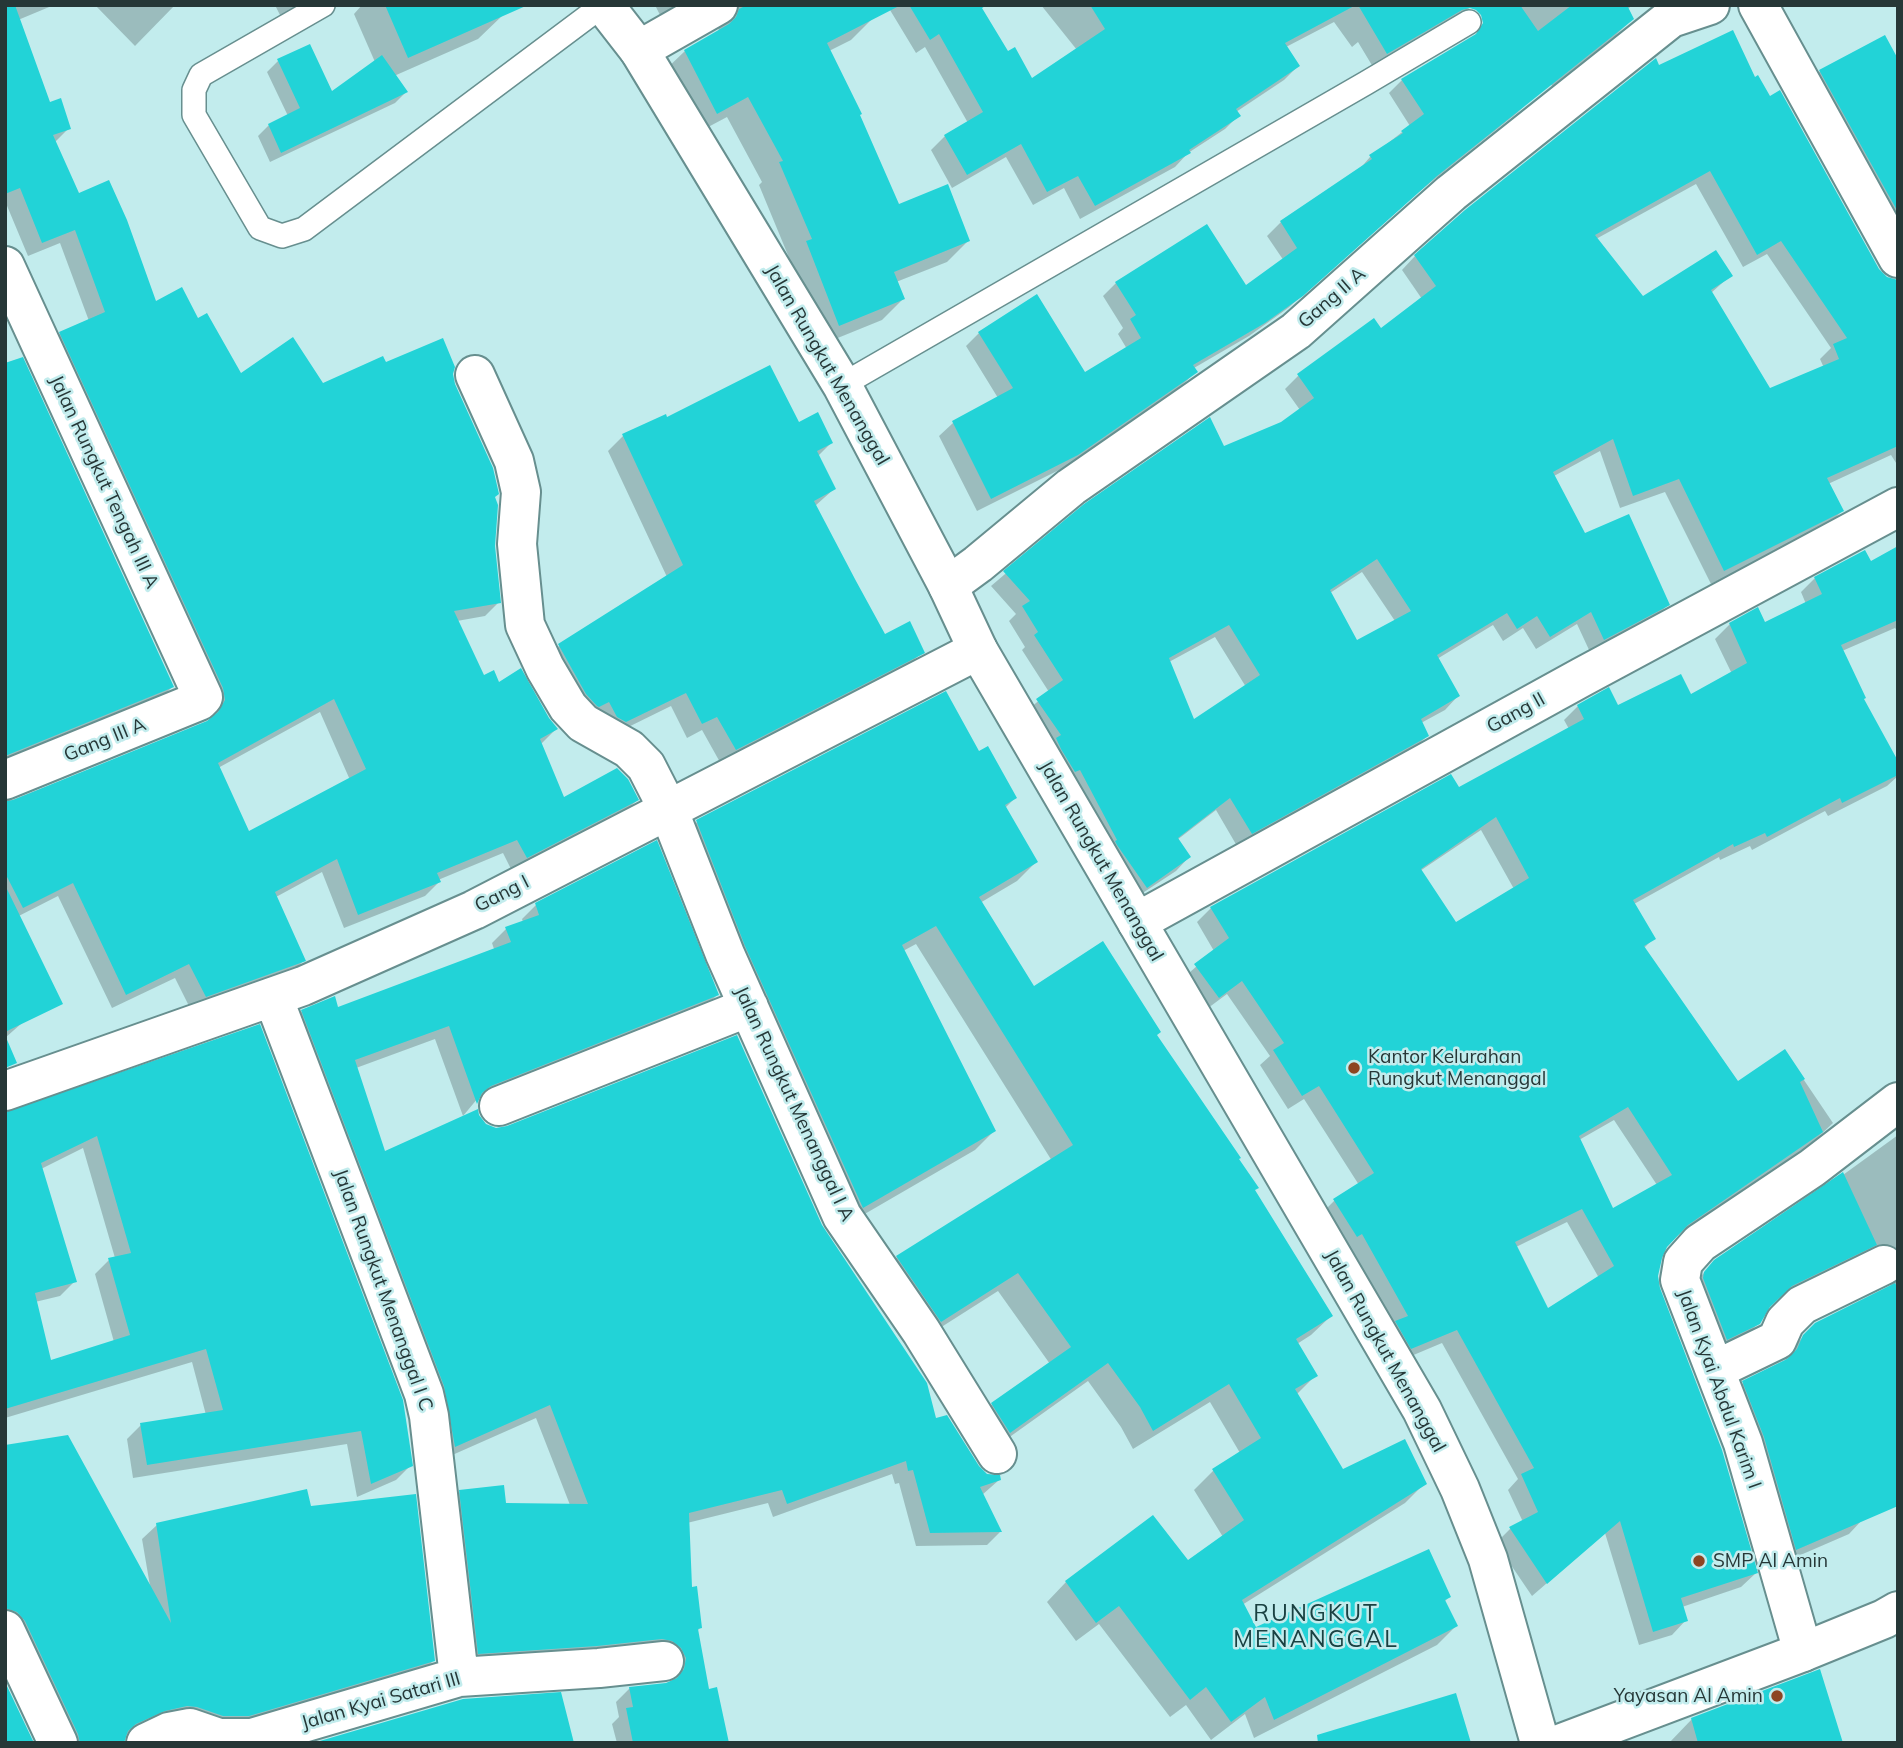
<!DOCTYPE html>
<html>
<head>
<meta charset="utf-8">
<style>
	body { margin:0 }
	#map { position:relative; width:1903px; height:1748px; overflow:hidden; background:#c2eced; font-family:Mulish,sans-serif }
	canvas { display:block }
	.frame { position:absolute; inset:0; border:7px solid #263737; pointer-events:none }
</style>
</head>
<body>
<div id="map">
<canvas width="1903" height="1748"></canvas>
<div class="frame"></div>
</div>
<script>
const ctx = document.querySelector('canvas').getContext('2d');
ctx.lineJoin = 'round';
function fill(path, color) { ctx.fillStyle = color; ctx.fill(path, 'evenodd'); }
function stroke(path, color, width, dash) { ctx.strokeStyle = color; ctx.lineWidth = width; ctx.lineCap = dash ? 'butt' : 'round'; ctx.setLineDash(dash || []); ctx.stroke(path); }
function write(font, color, halo, rows, align = 'center') {
  ctx.font = font + ' Mulish,sans-serif'; ctx.lineWidth = 5; ctx.setLineDash([]); ctx.textBaseline = 'middle'; ctx.strokeStyle = halo; ctx.fillStyle = color; for (const [text, x, y, turn = 0] of rows) {
    ctx.save(); ctx.translate(x, y); ctx.rotate((+turn || 0) * Math.PI / 180); ctx.textAlign = isNaN(turn) ? turn : align; if (halo) ctx.strokeText(text, 0, 0); ctx.fillText(text, 0, 0); ctx.restore();
  }
}
const shadow = new Path2D(`
	M5 5H54L18 20 49 104 69 128 55 142 78 195 155 303 197 321 240 375 322 385 385 365 451 373 493 497V546L499 602 485 616 457 621 483 677 498 684 548 719 556 729 541 744 563 799 637 800 623 814 512 871 503 853 438 880 439 882 425 896 344 928 322 872 276 897 304 960 290 975 191 1010 175 978 112 1008 58 896 5 923V803L207 723 211 716 209 703 46 348 60 333 89 321 60 243 28 256 5 201ZM320 712 350 780 248 833 218 768Z
	M95 5H175L135 46Z
	M275 5H317L281 17Z
	M362 5H498L503 15 478 39 394 76 406 92 395 103 270 162 258 136 269 125 288 116 267 72 278 61 331 93 375 62 354 14Z
	M655 5H689L662 19Z
	M702 5H865L872 19 851 40 829 51 898 206 968 241 947 262 896 282 903 299 882 320 818 346 786 264 790 260 759 185 762 182 727 117 695 134 663 72 685 51 718 32 719 27 716 15Z
	M887 5H978L1007 53 1032 80 1077 50 1041 5H1467L1469 8 1455 22 1373 67 1358 42 1352 47 1334 22 1286 47 1298 66 1284 80 1236 112 1239 115 1225 129 1188 153 1175 167 1080 219 1064 188 1033 205 1006 157 952 188 931 150 945 136 968 123 925 47 916 53Z
	M1508 5H1632L1627 10 1632 19 1616 35 1552 86Z
	M1482 28 1530 100 1517 113 1421 190 1288 308 1249 336 1194 368 1196 372 1182 385 1063 468 977 511 939 436 953 423 998 398 966 346 979 333 1085 374 1127 349 1118 334 1123 328 1103 296 1116 283 1245 288 1284 261 1267 236 1281 222 1358 171 1370 157 1410 126 1389 93 1402 80 1470 40Z
	M1898 56V250L1807 85 1820 71Z
	M1659 67 1886 279 1898 281V466L1891 455 1828 484 1842 511 1829 524 1711 584 1665 492 1620 508 1600 451 1554 476 1585 535 1668 605 1654 618 1590 652 1577 624 1536 649 1523 628 1503 641 1493 625 1437 659 1458 696 1445 710 1421 723 1427 736 1414 749 1237 846 1216 810 1177 840 1189 857 1176 871 1132 900 1023 714 1049 692 1022 650 1025 647 1009 621 1016 614 991 586 1085 506 1282 424 1300 410 1285 389 1298 376 1380 331 1422 299 1402 270 1415 256ZM1696 184 1743 267 1767 254 1831 348 1820 359 1824 368 1770 391 1711 293 1730 276 1643 299 1596 239ZM1362 572 1395 621 1356 643 1330 593ZM1215 637 1246 687 1194 721 1169 662Z
	M5 363 172 687 158 701 5 764Z
	M665 416 667 419 798 424 831 443 817 457 834 489 815 506 885 636 923 651 908 666 721 764 702 730 687 738 671 706 610 736 544 660 559 646 667 577 608 451 623 436Z
	M1898 548V632L1895 628 1842 651 1862 700 1898 765V776L1887 786 1828 816 1825 811 1752 850 1750 846 1720 860 1719 857 1634 904 1654 938 1643 949 1738 1083 1785 1052 1833 1123 1818 1137 1783 1164 1674 1237 1665 1246 1657 1276 1658 1288 1756 1573 1741 1587 1682 1607 1686 1620 1672 1635 1639 1645 1605 1533 1532 1596 1496 1543 1510 1529 1523 1522 1508 1490 1518 1479 1442 1343 1397 1362 1320 1215 1334 1201 1359 1185 1304 1099 1288 1109 1260 1065 1270 1056 1227 994 1204 1011 1181 980 1214 951 1197 922 1211 908 1458 789 1569 729 1564 720 1578 706 1617 707 1690 697 1732 674 1715 639 1730 624 1757 610 1764 624 1806 604 1801 592 1815 578 1870 564ZM1481 830 1514 889 1455 925 1420 871ZM1614 1120 1657 1185 1613 1211 1579 1140ZM1567 1222 1599 1278 1547 1311 1516 1247Z
	M979 753 1015 798 1005 808 1036 862 1017 881 980 903 1033 988 1155 1036 1237 1159 1253 1191 1331 1316 1311 1335 1297 1344 1316 1375 1296 1395 1343 1471 1425 1483 1405 1503 1242 1605 1256 1630 1449 1597 1444 1602 1456 1626 1437 1645 1254 1738 1245 1714 1211 1740 1186 1705 1170 1717 1099 1624 1076 1641 1047 1602 1066 1582 1153 1517 1187 1563 1223 1537 1194 1490 1214 1470 1240 1453 1210 1402 1133 1449 1121 1427 1088 1381 990 1451 973 1424 992 1404 1050 1364 998 1291 921 1340 878 1277 897 1257 1052 1161 916 944 903 951 994 1131 975 1150 844 1226 678 841 697 822Z
	M536 905 717 995 703 1009 478 1098 463 1116 435 1039 356 1068 384 1154 485 1125 821 1226 934 1420 977 1467 987 1475 999 1480 982 1495 1000 1532 987 1545 916 1546 899 1483 895 1484 892 1474 773 1517 768 1503 687 1523 691 1589 700 1628 697 1631 708 1691 728 1743H617L612 1724 619 1717 616 1702 630 1688 671 1683 672 1673 465 1667 446 1506 460 1492 505 1505H570L536 1418 441 1460 288 1025 302 1011 337 1009 494 949 492 943 506 929 523 922 522 919Z
	M5 997 22 1023 5 1038Z
	M259 1027 411 1465 396 1480 357 1497 347 1444 133 1478 127 1439 141 1425 206 1415 192 1362 5 1418V1114ZM83 1148 115 1258 109 1260 95 1274 114 1342 50 1362 35 1302 60 1296 75 1281 41 1169Z
	M1898 1135V1502L1863 1519 1849 1534 1782 1563 1729 1397 1744 1382 1784 1363 1789 1351 1816 1324 1890 1288 1892 1282 1858 1259 1775 1300 1767 1308 1759 1323 1743 1338 1712 1353 1689 1293 1700 1277 1716 1261 1825 1188Z
	M5 1446 150 1586 142 1539 157 1525 310 1508 433 1661 419 1675 233 1730 149 1724 125 1735 123 1743H61L5 1628Z
	M1692 1719 1842 1743H1669Z`);
const building = new Path2D(`
	M5 5H15L50 102 61 98 71 129 53 135 79 193 109 180 127 220 156 301 182 287 198 318 207 313 241 373 293 337 323 383 383 356 386 362 443 338 455 367 453 374 455 384 493 468 499 494 495 497 498 505 495 546 501 603 454 611 484 675 494 670 499 682 521 668 549 718 558 729 540 739 564 797 617 768 628 779 639 800 527 858 517 840 437 873 441 882 358 915 337 859 275 892 306 961 206 997 189 964 126 995 73 883 23 908 5 873V801L13 800 207 721 218 712 225 700 223 688 59 332 105 312 75 230 42 243 20 188 5 194ZM334 699 366 769 249 831 218 763Z
	M385 5H528L408 58Z
	M747 5H901L827 43 862 114 860 115 899 204 948 184 970 241 894 272 905 299 839 326 806 241 812 239 779 162 783 161 748 97 717 114 684 50 729 24 736 17 739 9Z
	M909 5H987L982 8 1008 51 1015 47 1032 78 1105 29 1090 5H1356L1285 43 1300 66 1236 109 1241 116 1189 150 1191 153 1095 206 1078 176 1047 192 1021 144 967 175 944 135 983 112 939 34 930 40Z
	M1358 5H1520L1538 31 1572 5H1627L1634 19 1437 176 1303 296 1265 323 1193 365 1198 372 1078 455 991 499 952 421 1013 388 978 332 1037 294 1085 372 1141 338 1130 319 1136 315 1115 282 1207 224 1246 285 1297 248 1280 221 1372 159 1369 155 1403 133 1401 131 1424 114 1401 79 1476 34 1483 23 1481 15 1476 10 1470 8 1462 10 1387 54Z
	M1733 30 1755 77 1758 75 1770 96 1780 90 1879 269 1887 277 1898 280V446L1827 478 1844 511 1724 571 1679 479 1633 496 1613 439 1553 472 1585 533 1629 514 1670 605 1604 640 1591 612 1550 637 1537 616 1517 629 1507 613 1437 655 1460 696 1421 719 1429 736 1252 834 1230 798 1178 838 1191 857 1147 888 1117 845 1115 841 1117 840 1080 770 1075 772 1061 749 1056 738 1061 735 1036 699 1063 680 1034 635 1038 632 1022 606 1030 601 1003 571 1084 504 1210 417 1224 446 1281 422 1314 398 1297 374 1374 318 1381 328 1436 286 1414 255 1465 210 1656 58 1659 65ZM1710 171 1757 255 1781 241 1847 338 1833 344 1839 359 1770 388 1711 290 1733 276 1716 250 1643 296 1595 235ZM1377 559 1411 611 1357 640 1330 590ZM1229 625 1260 675 1194 719 1169 658Z
	M1885 35 1898 59V212L1819 70Z
	M310 44 332 91 382 55 408 92 281 153 268 124 300 108 277 59Z
	M23 357 174 687 5 756V363Z
	M770 365 799 422 818 412 833 443 817 451 836 489 814 501 856 581 885 634 910 621 925 653 736 750 717 717 702 724 686 693 626 722 617 717 609 702 599 707 597 706 586 694 558 644 683 565 622 434 666 414 667 417Z
	M1898 546V620L1841 645 1866 698 1864 699 1898 761V775L1842 803 1840 798 1767 837 1765 833 1734 847 1733 844 1633 900 1656 939 1644 946 1738 1081 1785 1049 1805 1079 1800 1082 1823 1132 1688 1225 1667 1247 1662 1258 1658 1276 1660 1288 1722 1450 1758 1573 1681 1598 1688 1621 1653 1632 1620 1521 1547 1584 1509 1527 1538 1512 1521 1474 1534 1468 1501 1409 1457 1330 1411 1349 1395 1321 1408 1316 1362 1234 1357 1237 1333 1199 1374 1173 1319 1086 1302 1096 1273 1050 1284 1043 1242 981 1219 998 1194 964 1229 938 1210 907 1451 774 1459 787 1584 719 1577 705 1609 687 1618 705 1681 674 1691 694 1747 663 1729 623 1758 607 1765 622 1822 594 1814 577 1865 550 1871 561ZM1496 817 1529 878 1456 922 1421 869ZM1628 1107 1672 1175 1613 1208 1579 1136ZM1582 1209 1614 1266 1548 1308 1515 1242Z
	M946 691 979 751 988 746 1017 798 1005 805 1038 862 979 897 1034 986 1103 941 1161 1032 1157 1035 1241 1158 1239 1159 1259 1188 1255 1190 1333 1316 1296 1339 1318 1376 1295 1389 1321 1432 1343 1469 1405 1439 1427 1484 1242 1600 1256 1627 1429 1549 1451 1597 1445 1600 1458 1626 1274 1720 1265 1697 1231 1722 1206 1687 1190 1700 1119 1606 1096 1623 1065 1581 1153 1515 1188 1560 1244 1520 1212 1469 1261 1438 1229 1384 1153 1431 1140 1407 1108 1363 1010 1433 991 1403 1071 1347 1018 1273 941 1322 896 1256 1073 1145 936 926 902 945 996 1131 863 1208 745 946 696 820Z
	M657 840 719 995 491 1086 482 1093 477 1104 449 1026 355 1060 385 1151 478 1109 479 1115 486 1124 496 1128 507 1126 737 1035 822 1225 927 1383 936 1418 947 1415 979 1466 987 1474 1000 1475 1001 1480 980 1487 1002 1532 930 1533 913 1470 908 1471 906 1461 787 1504 782 1490 689 1513 692 1587 697 1586 702 1628 698 1629 709 1689 717 1687 729 1743H633L626 1708 633 1707 629 1687 666 1683 677 1678 684 1669 686 1658 681 1648 672 1641 662 1639 597 1646 478 1654 459 1490 504 1485 506 1503 588 1504 550 1405 455 1447 444 1386 301 1010 335 996 338 1007 511 942 505 927 539 915 535 903Z
	M5 885 63 1004 5 1032Z
	M260 1024 403 1400 413 1466 371 1484 361 1431 147 1465 140 1423 223 1410 206 1349 5 1409V1112ZM97 1136 131 1253 108 1258 130 1335 51 1360 35 1293 77 1282 41 1163Z
	M5 1035 17 1063 5 1068Z
	M1843 1172 1877 1245 1792 1286 1770 1307 1760 1324 1727 1340 1703 1278 1704 1272 1714 1260Z
	M1895 1283 1898 1289V1506L1796 1550 1764 1437 1742 1381 1787 1359 1797 1349 1803 1335 1815 1323Z
	M68 1435 171 1623 156 1523 307 1489 311 1506 416 1494 435 1661 249 1716H223L197 1707 187 1706 165 1711 136 1724 128 1731 124 1743H80L78 1734 25 1621 17 1612 5 1608V1445Z
	M1820 1669 1843 1743H1698L1691 1718Z
	M5 1682 34 1743H5Z
	M561 1692 574 1743H313L463 1699Z
	M1456 1693 1471 1743H1318L1317 1735Z`);
const service = new Path2D(`
	M323 5 201 75 194 90V115L260 228 282 236 304 229 603 5
	M842 385 1366 83 1469 22`);
const minor = new Path2D(`
	M1758 5 1898 258
	M639 50 718 5
	M5 266 203 697 199 701 5 780
	M475 375 514 461 521 492 517 544 525 625 545 668 568 707 583 723 629 749 646 766 668 809 725 954 842 1216 921 1331 997 1454
	M948 586 978 564 1071 487 1296 331 1451 193 1671 18 1710 5
	M1137 922 1582 677 1898 507
	M273 997 424 1394 429 1416 459 1677
	M5 1091 303 986 474 910 978 650
	M499 1106 749 1007
	M1715 1370 1777 1340 1785 1322 1802 1305 1884 1265
	M5 1630 58 1743
	M1803 1652 1743 1443 1680 1280 1683 1262 1700 1243 1812 1168 1898 1102
	M146 1743 169 1732 190 1728 219 1738H252L459 1677 599 1668 664 1661`);
const tertiary = new Path2D(`
	M1562 1743 1803 1652 1884 1619 1898 1611`);
const secondary = new Path2D(`
	M604 5 639 50 842 385 948 586 978 650 1422 1410 1460 1489 1488 1559 1540 1743`);
const markers = [
	[1354,1068,7,"#8d4522"],
	[1699,1561,7,"#8d4522"],
	[1777,1696,7,"#8d4522"]
];
const streetNames = [
	["Gang II A",1332,298,-41],
	["Jalan Rungkut Menanggal",827,365,60],
	["Jalan Rungkut Tengah III A",104,482,65],
	["Gang II",1516,713,-29],
	["Gang III A",105,740,-22],
	["Jalan Rungkut Menanggal",1101,861,60],
	["Gang I",502,894,-27],
	["Jalan Rungkut Menanggal I A",794,1104,65],
	["Jalan Rungkut Menanggal I C",383,1290,70],
	["Jalan Rungkut Menanggal",1385,1351,61],
	["Jalan Kyai Abdul Karim I",1719,1389,70],
	["Jalan Kyai Satari III",381,1701,-16]
];
const poiNames = [
	["Kantor Kelurahan",1368,1057],
	["Rungkut Menanggal",1368,1079],
	["SMP Al Amin",1713,1561],
	["Yayasan Al Amin",1763,1696,"right"]
];
const quarterNames = [
	["RUNGKUT",1316,1614],
	["MENANGGAL",1316,1640]
];
fill(shadow, '#0003');
fill(building, '#22d3d7');
stroke(service, '#678f8f', 26);
stroke(minor, '#678f8f', 42);
stroke(tertiary, '#678f8f', 42);
stroke(secondary, '#678f8f', 42);
stroke(service, '#fff', 23);
stroke(minor, '#fff', 38);
stroke(tertiary, '#fff', 38);
stroke(secondary, '#fff', 38);
for (const [x, y, r, color] of markers) { const dot = new Path2D(); dot.arc(x, y, r, 0, 2 * Math.PI); ctx.fillStyle = color; ctx.fill(dot); stroke(dot, '#c2eced', 2.5); }
write('19px', '#263737', '#c2eced', streetNames);
write('19px', '#263737', '#c2eced', poiNames, 'left');
ctx.letterSpacing = '2px';
write('23px', '#194041', '#c2eced', quarterNames);
ctx.letterSpacing = '0px';
</script>
</body>
</html>
